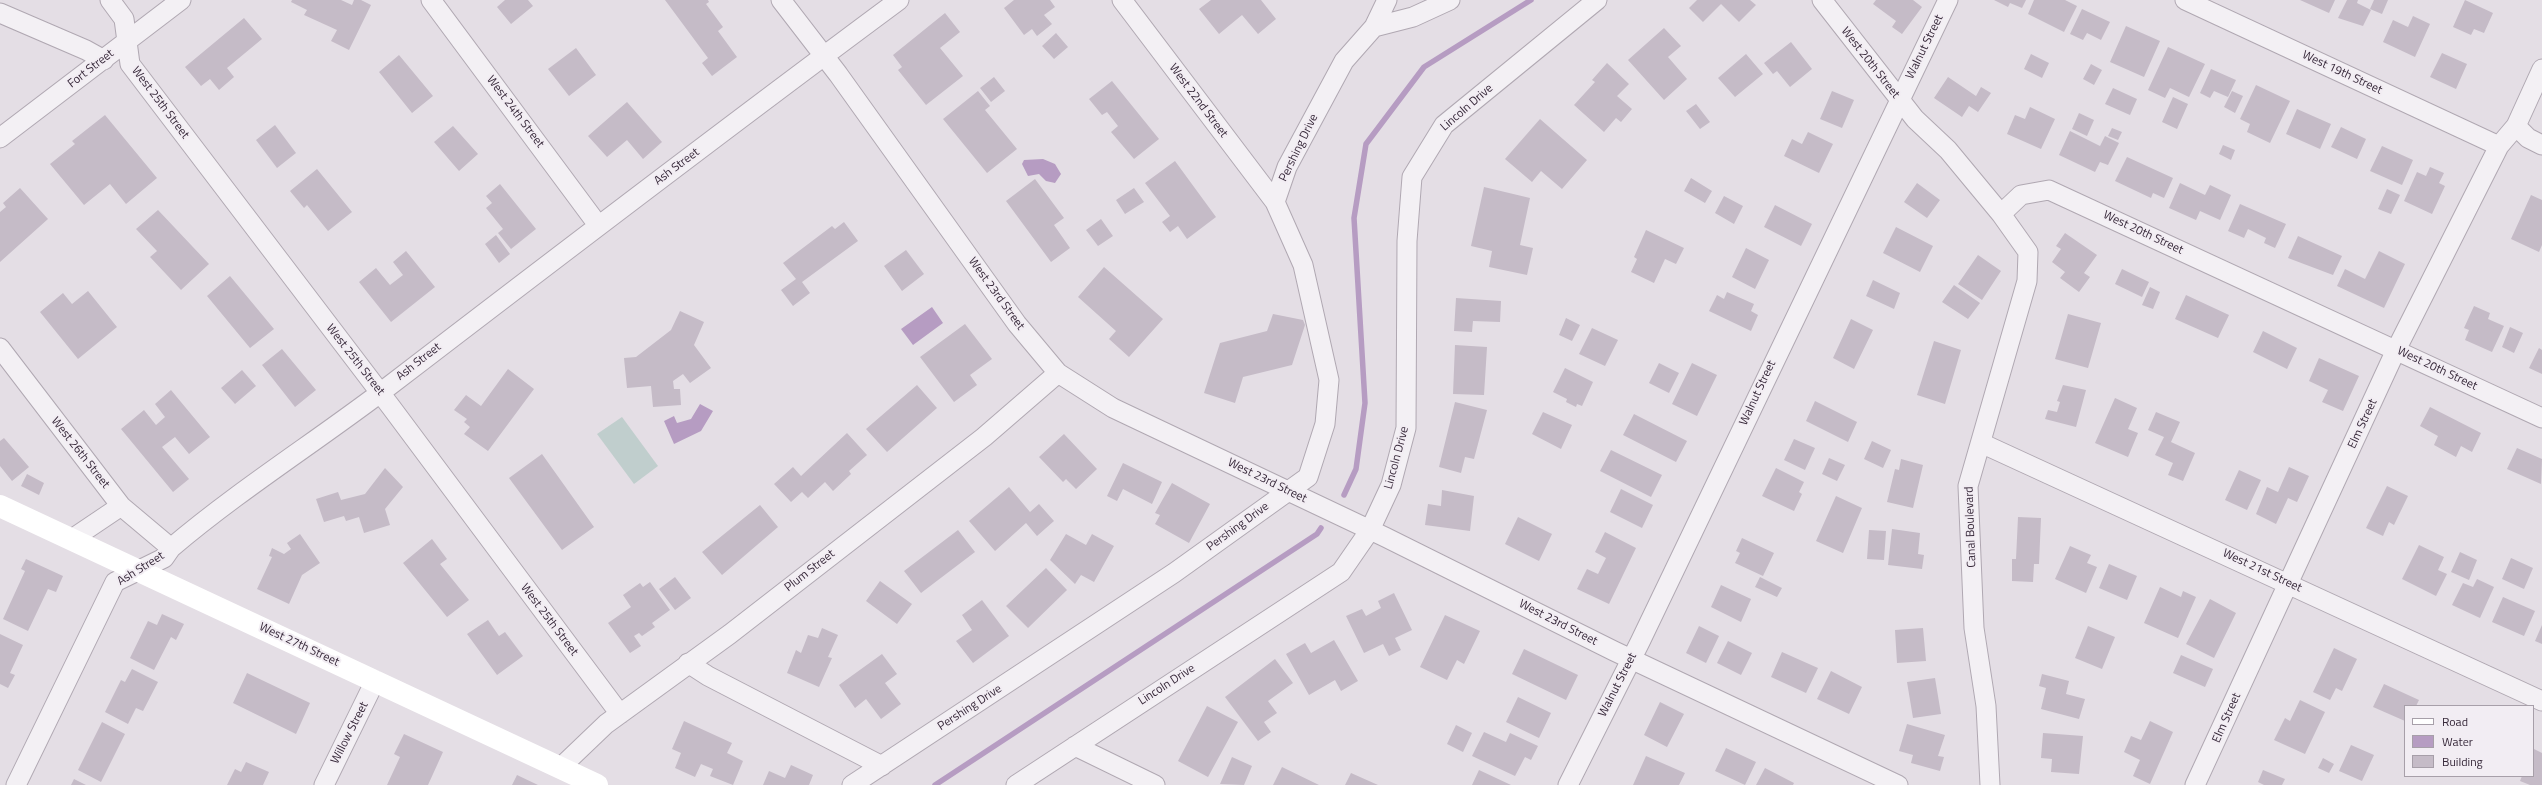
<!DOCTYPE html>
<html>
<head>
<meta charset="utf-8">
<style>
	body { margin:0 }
	#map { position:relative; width:2542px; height:785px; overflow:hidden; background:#e4dee5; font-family:"Titillium Web",sans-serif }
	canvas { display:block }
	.legend { position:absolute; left:2404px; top:705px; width:130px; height:72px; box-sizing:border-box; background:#f2edf3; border:1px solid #a79fa9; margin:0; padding:5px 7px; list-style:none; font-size:12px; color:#37293a }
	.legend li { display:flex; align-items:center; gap:8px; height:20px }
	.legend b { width:20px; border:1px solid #a79fa9 }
</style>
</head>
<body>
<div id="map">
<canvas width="2542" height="785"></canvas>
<ul class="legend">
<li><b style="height:5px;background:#fff"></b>Road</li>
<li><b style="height:11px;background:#b69cc2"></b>Water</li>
<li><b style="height:11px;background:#c5bbc7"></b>Building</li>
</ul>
</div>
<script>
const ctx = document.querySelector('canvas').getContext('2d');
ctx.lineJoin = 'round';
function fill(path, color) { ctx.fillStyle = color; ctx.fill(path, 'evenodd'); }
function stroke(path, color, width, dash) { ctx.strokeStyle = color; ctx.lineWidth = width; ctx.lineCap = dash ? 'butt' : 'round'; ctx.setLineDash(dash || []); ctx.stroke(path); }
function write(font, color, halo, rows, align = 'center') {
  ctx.font = font + ' "Titillium Web",sans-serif'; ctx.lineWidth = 4; ctx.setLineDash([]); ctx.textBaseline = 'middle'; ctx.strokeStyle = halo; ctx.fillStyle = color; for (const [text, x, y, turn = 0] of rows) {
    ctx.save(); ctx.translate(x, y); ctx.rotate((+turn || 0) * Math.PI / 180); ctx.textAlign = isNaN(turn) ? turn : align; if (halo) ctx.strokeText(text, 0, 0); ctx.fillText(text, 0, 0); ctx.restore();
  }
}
const green = new Path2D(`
	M622 417 658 466 634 484 597 434Z`);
const water = new Path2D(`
	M1043 159 1055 164 1061 174 1055 183 1046 181 1039 174 1028 176 1022 164 1024 160Z
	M932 307 943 323 913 345 901 329Z
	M700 404 713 411 701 431 674 444 664 421 674 416 677 423 691 419Z`);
const stream = new Path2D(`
	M1344 495 1356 469 1365 403 1354 218 1366 144 1424 67 1531 0
	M935 785 1317 534 1321 528`);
const building = new Path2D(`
	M292 0H341L352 5 354 0H361L371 5 349 50 331 41 337 30 304 15 307 10 291 2Z
	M505 0H528L533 6 511 24 497 7Z
	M665 0H708L709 2 706 4 723 27 718 31 737 57 712 76 702 63 708 58Z
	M1014 0H1050L1055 7 1044 15 1052 24 1037 36 1032 29 1024 35 1004 8Z
	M1211 0H1261L1276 19 1258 34 1242 15 1219 34 1199 9Z
	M1697 0H1750L1756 5 1739 22 1721 4 1703 22 1689 8Z
	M1876 0H1913L1922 7 1902 34 1892 27 1896 21 1873 4Z
	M1994 0H2026L2022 8 2010 3 2008 7Z
	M2034 0H2065L2077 6 2064 32 2028 14Z
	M2300 0H2335L2329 13Z
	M2347 0H2358L2357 3 2371 10 2363 26 2338 18Z
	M2374 0H2388L2382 14 2370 9Z
	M2465 0 2493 13 2484 33 2474 29 2471 35 2453 27Z
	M2082 9 2110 22 2101 40 2087 33 2083 40 2070 34Z
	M945 13 960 32 940 48 963 76 926 105 898 70 902 67 893 55Z
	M2413 16 2430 24 2415 57 2383 42 2393 20 2408 27Z
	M244 18 262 39 227 68 234 77 219 90 210 79 201 86 185 67Z
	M2126 26 2160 41 2144 77 2110 62Z
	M1664 28 1681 46 1668 57 1687 79 1664 100 1628 60Z
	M1056 33 1068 47 1054 59 1042 46Z
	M1791 42 1812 69 1790 87 1777 71 1773 74 1764 63Z
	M2168 47 2205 64 2189 97 2170 88 2165 98 2148 90Z
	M576 48 596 75 569 96 548 69Z
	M2442 53 2467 64 2456 89 2430 77Z
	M1746 54 1763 74 1735 97 1718 78Z
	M2031 54 2049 63 2042 78 2024 69Z
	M399 55 433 96 412 113 379 72Z
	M1607 63 1629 84 1617 96 1632 109 1621 122 1616 118 1604 132 1574 105 1595 82 1592 80Z
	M2091 64 2102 70 2094 85 2083 79Z
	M2211 69 2236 80 2228 97 2214 91 2210 98 2200 93Z
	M994 77 1005 91 991 102 980 88Z
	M1948 77 1976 96 1981 87 1991 93 1978 112 1969 106 1962 117 1934 98Z
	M1112 81 1159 139 1134 159 1111 132 1118 126 1107 112 1102 115 1089 99Z
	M2256 85 2290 101 2270 143 2247 132 2250 124 2240 119Z
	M2113 88 2137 99 2130 115 2105 104Z
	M978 91 990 106 985 110 1017 149 987 173 943 119Z
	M1832 91 1854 100 1842 128 1820 119Z
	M2232 91 2243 96 2235 113 2224 107Z
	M2173 97 2188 104 2177 129 2162 122Z
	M627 102 662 142 643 159 627 140 607 157 588 136Z
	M1696 104 1710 122 1700 129 1686 111Z
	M2030 107 2055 119 2041 149 2007 134 2015 115 2025 119Z
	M2297 109 2331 124 2320 149 2286 134Z
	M2079 113 2094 120 2087 136 2072 129Z
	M105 115 157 178 126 204 110 184 84 205 50 164 75 144 72 141Z
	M1540 119 1587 160 1562 189 1541 171 1532 182 1505 159Z
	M275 125 296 153 277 168 256 140Z
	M453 126 478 154 459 171 434 142Z
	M2341 127 2366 139 2357 159 2331 147Z
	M2112 128 2122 132 2118 140 2108 136Z
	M2070 131 2100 146 2105 136 2119 143 2108 165 2100 162 2095 172 2059 155Z
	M1808 132 1833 144 1819 173 1784 156 1792 139 1802 144Z
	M2223 145 2235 150 2231 160 2219 154Z
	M2382 146 2413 160 2402 185 2370 171Z
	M2127 157 2173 178 2164 198 2153 193 2151 198 2115 181Z
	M1175 161 1216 217 1187 239 1178 226 1170 232 1162 222 1170 216 1145 183Z
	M2430 167 2444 173 2439 183 2445 186 2432 214 2404 201 2417 172 2426 176Z
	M317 169 352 212 328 231 307 205 304 208 290 191Z
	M1691 178 1712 191 1705 203 1684 191Z
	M1035 179 1064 218 1054 225 1070 248 1051 262 1006 201Z
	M1917 183 1940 200 1927 218 1904 202Z
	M2180 183 2205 195 2210 185 2231 195 2220 220 2200 211 2196 220 2169 208Z
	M500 184 536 229 511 249 498 233 503 229 486 208 492 203 486 196Z
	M1484 187 1530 198 1520 245 1533 248 1527 275 1489 267 1492 251 1471 246Z
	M20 188 48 219 0 262V212L6 207 3 203Z
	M1134 188 1144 202 1125 214 1116 200Z
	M2387 189 2400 195 2391 214 2378 209Z
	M2531 195 2542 200V245L2539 252 2511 239Z
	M1724 196 1743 206 1734 224 1715 213Z
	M2240 204 2286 224 2275 248 2264 243 2266 238 2248 229 2244 238 2228 231Z
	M1775 205 1812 224 1801 246 1764 227Z
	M158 210 209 264 181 290 150 257 157 251 136 229Z
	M1101 219 1113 236 1098 246 1086 230Z
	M844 222 858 241 802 282 810 293 793 306 781 290 796 279 783 263 832 226 835 229Z
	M1896 227 1933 246 1920 272 1883 253Z
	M1646 230 1684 248 1676 264 1665 259 1654 283 1631 272 1637 259 1634 257Z
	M2065 233 2097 255 2084 273 2090 277 2079 292 2060 278 2065 272 2052 262 2061 249 2056 246Z
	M496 235 510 254 499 263 485 244Z
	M2298 236 2342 256 2333 275 2288 258Z
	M1746 248 1769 260 1755 289 1732 277Z
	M906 250 924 274 902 291 884 266Z
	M406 251 435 287 391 322 359 282 376 268 390 285 403 275 393 262Z
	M2379 251 2405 264 2384 308 2337 286 2345 269 2365 279Z
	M1978 255 2001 271 1982 300 1958 284Z
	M1104 267 1163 319 1129 357 1109 339 1116 331 1078 297Z
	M2122 269 2149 282 2142 297 2115 284Z
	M230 276 274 329 250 348 207 296Z
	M1873 280 1900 293 1894 309 1866 296Z
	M1954 285 1980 303 1968 319 1942 302Z
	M2150 287 2160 292 2153 309 2142 305Z
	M88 291 117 327 78 359 40 312 63 293 72 304Z
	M1727 292 1754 304 1751 311 1758 315 1751 331 1709 311 1717 295 1724 299Z
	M2186 295 2229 315 2218 338 2175 319Z
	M1456 298 1501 301 1500 322 1473 321 1472 332 1454 331Z
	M2474 306 2490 313 2488 319 2504 326 2492 352 2465 340 2469 330 2464 328Z
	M680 311 704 322 694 345 711 368 690 383 683 374 673 381 674 389H680L681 405 653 407 651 386 627 388 624 358 636 357 671 330Z
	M1273 314 1303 320 1305 325 1292 365 1243 377 1235 403 1204 393 1220 343 1267 331Z
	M2068 314 2101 323 2088 368 2055 359Z
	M1566 318 1580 325 1572 341 1559 335Z
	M1851 319 1873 330 1854 369 1833 358Z
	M965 324 992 359 970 375 977 385 954 402 920 357Z
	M2510 327 2523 333 2514 353 2502 347Z
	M1592 328 1618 340 1605 366 1579 354Z
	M2263 331 2297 348 2287 369 2253 352Z
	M1934 341 1961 350 1945 404 1917 395Z
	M1455 345 1487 347 1484 395 1453 394Z
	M2539 348 2542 350V374L2529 368Z
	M282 349 316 390 295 407 262 365Z
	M2319 358 2359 376 2343 411 2322 402 2328 390 2309 381Z
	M1659 363 1679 373 1669 393 1649 383Z
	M1692 363 1717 375 1697 416 1672 404Z
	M1565 368 1593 382 1582 406 1577 404 1576 407 1566 402 1567 399 1553 392Z
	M508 369 534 389 488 451 464 434 470 427 464 422 467 419 454 410 466 395 481 406Z
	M242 370 256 386 235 404 221 388Z
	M917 385 937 408 887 452 866 429Z
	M2063 385 2086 390 2076 427 2045 419 2048 410 2057 412 2060 402 2057 401Z
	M171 390 210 437 189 454 175 437 162 447 189 479 173 492 121 429 144 410 156 425 165 417 155 404Z
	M2115 398 2137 408 2128 429 2138 433 2128 457 2095 443Z
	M1815 401 1857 422 1848 442 1806 421Z
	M1455 402 1487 410 1474 459 1465 457 1461 473 1439 467Z
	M2430 407 2481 433 2472 452 2461 446 2456 457 2434 445 2438 436 2420 426Z
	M1543 412 1572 425 1561 449 1532 434Z
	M2156 412 2180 422 2171 442 2195 453 2183 481 2168 475 2173 463 2155 455 2164 437 2148 430Z
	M1634 414 1687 441 1676 462 1623 435Z
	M847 433 867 455 849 471 851 474 833 491 825 482 808 498 802 492 791 502 774 484 793 467 801 476Z
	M1064 434 1097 469 1076 489 1066 479 1063 482 1039 457Z
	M4 438 29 467 12 481 0 466V441Z
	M1794 439 1815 448 1805 470 1784 460Z
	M1872 441 1891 450 1883 468 1864 459Z
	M2517 448 2542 459 2541 484 2507 469Z
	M1611 450 1662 475 1651 497 1600 471Z
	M542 454 594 527 562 550 509 478Z
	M1829 458 1845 465 1837 481 1822 474Z
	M1901 459 1923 465 1913 508 1887 502 1895 469 1899 470Z
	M1123 463 1162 482 1152 504 1123 489 1117 501 1107 496Z
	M2289 467 2309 476 2297 502 2288 498 2276 524 2256 514 2267 487 2278 492Z
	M385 468 403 487 385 509 390 525 364 533 359 517 346 521 344 516 324 522 316 499 338 492 341 500 365 494Z
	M1776 468 1804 482 1799 492 1802 494 1794 511 1762 496Z
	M2239 470 2261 480 2247 510 2225 500Z
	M27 474 44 483 39 495 21 486Z
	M1172 483 1210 504 1189 543 1155 524 1160 515 1155 513Z
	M2387 486 2408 496 2394 525 2389 522 2383 536 2366 528Z
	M1009 487 1030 512 1039 504 1054 521 1037 536 1026 523 995 551 969 521Z
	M1621 489 1653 505 1642 528 1610 512Z
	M1442 490 1474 496 1470 531 1425 525 1428 504 1441 506Z
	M1836 496 1862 508 1843 553 1816 541Z
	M760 505 778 527 722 575 702 552Z
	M1518 517 1552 534 1539 561 1505 544Z
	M2018 517 2041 518 2039 564H2034L2033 582 2012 581V559H2016Z
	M1892 529 1920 533 1918 554 1924 555 1922 569 1888 565Z
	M958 530 975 552 921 593 904 571Z
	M1869 530 1886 531 1884 560 1867 559Z
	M1605 532 1636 548 1609 604 1577 589 1587 569 1598 574 1606 558 1595 552Z
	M300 534 320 563 302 575 289 604 257 589 272 557 269 556 272 548 284 554 291 549 287 543Z
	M1066 534 1086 545 1092 534 1114 546 1094 582 1081 575 1075 584 1050 560Z
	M1742 538 1774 553 1763 576 1735 563 1740 553 1736 551Z
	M432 539 447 559 440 564 469 600 447 617 403 563Z
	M2419 545 2444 557 2438 570 2447 574 2436 596 2402 579Z
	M2070 546 2091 555 2087 563 2097 567 2086 593 2055 579Z
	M2460 552 2477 560 2469 580 2451 572Z
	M2511 558 2533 568 2524 589 2502 579Z
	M26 559 63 576 56 592 48 589 28 631 3 619 25 571 21 569Z
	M2109 564 2137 576 2127 600 2099 588Z
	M1046 568 1067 590 1028 628 1006 606Z
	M675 577 691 598 675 610 659 589Z
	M1760 577 1782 588 1777 597 1755 587Z
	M2477 579 2494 587 2480 618 2452 605 2463 583 2473 587Z
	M880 581 912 604 897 624 866 601Z
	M650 582 670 610 652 623 655 627 642 636 639 633 634 636 641 646 630 653 608 623 631 607 623 595 640 583 643 587Z
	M1721 585 1751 599 1741 622 1711 607Z
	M2160 587 2181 597 2183 591 2196 597 2178 638 2144 623Z
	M1394 593 1412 630 1395 638 1401 650 1389 656 1383 644 1364 653 1346 616 1362 609 1366 616 1381 608 1378 601Z
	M2503 597 2535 611 2524 636 2492 622Z
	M2210 599 2236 613 2214 658 2186 644Z
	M982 600 1009 636 973 663 956 641 972 630 962 615Z
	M162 614 184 624 176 640 171 637 154 670 130 658 148 621 157 625Z
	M1445 615 1480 631 1464 664 1457 660 1447 680 1420 667Z
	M488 620 499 636 505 632 523 656 497 675 467 634Z
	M2542 625V644L2535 641Z
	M1699 626 1719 636 1706 663 1686 653Z
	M2088 626 2115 637 2102 669 2075 658Z
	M822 628 838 635 828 657 832 658 819 687 787 673 796 650 801 653 808 635 818 638Z
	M1923 628 1926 661 1897 663 1895 630Z
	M0 634 23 645 10 673 15 675 8 688 0 684Z
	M1334 640 1358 681 1341 691 1335 680 1309 695 1286 654 1305 643 1311 653Z
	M1728 641 1752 653 1741 675 1717 663Z
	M2334 648 2357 659 2342 691 2336 688 2330 700 2313 692Z
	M1524 649 1578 675 1566 700 1512 674Z
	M1782 652 1818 668 1806 693 1771 677Z
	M882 654 897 674 885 683 901 704 881 719 866 699 855 708 839 685Z
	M2181 655 2213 669 2205 687 2173 673Z
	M1275 659 1293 683 1268 701 1277 713 1264 722 1271 732 1258 741 1225 697Z
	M132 669 158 682 143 711 136 708 128 724 105 712 121 680 125 682Z
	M1831 671 1862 687 1849 714 1817 699Z
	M247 673 310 703 296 734 233 703Z
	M2042 674 2069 681 2066 694 2085 699 2079 719 2041 709 2046 688 2039 686Z
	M1935 678 1941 714 1913 718 1907 682Z
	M2384 684 2419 700 2416 706H2405V721L2373 707Z
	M1518 697 1551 713 1539 738 1506 722Z
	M2300 700 2325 712 2305 754 2274 740 2285 718 2290 721Z
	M1660 702 1684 714 1667 747 1644 735Z
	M1207 706 1238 722 1208 777 1178 761Z
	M684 721 732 743 727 753 743 761 733 785 710 776 713 769 701 764 695 777 675 768 681 753 672 749Z
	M2150 721 2173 732 2150 784 2133 776 2140 760 2124 752 2131 736 2141 740Z
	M102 722 125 734 101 782 78 770Z
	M1907 724 1945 735 1938 756 1944 757 1940 771 1911 763 1913 755 1899 751Z
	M1456 725 1472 733 1463 752 1447 744Z
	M1484 732 1506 742 1510 733 1538 746 1531 760 1525 757 1515 776 1472 756Z
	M2043 733 2083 736 2079 774 2051 772 2052 759 2041 758Z
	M404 734 443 752 428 785H387L400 757 394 754Z
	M2351 745 2374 755 2362 781 2339 771Z
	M1726 748 1756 762 1745 785 1715 771Z
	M2534 749 2542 753V785H2530L2520 781 2522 776H2533Z
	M1646 756 1685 773 1679 785H1633Z
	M1232 757 1252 766 1244 785 1220 784Z
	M2323 758 2334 764 2329 773 2318 768Z
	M246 762 269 772 263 785H227L235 769 241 772Z
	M791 765 813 775 809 785H763L769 771 785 778Z
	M1282 767 1319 785H1273Z
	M1765 768 1794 783 1793 785H1756Z
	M1479 770 1511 785H1472Z
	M2263 770 2285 779 2282 785H2264L2258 782Z
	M1351 773 1378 785H1345Z
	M517 775 538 785H512Z
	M74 779 86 785H71Z`);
const minor = new Path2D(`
	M110 0 124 19 130 64 391 407 620 714
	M431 0 598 225
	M781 0 838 74 1017 324 1058 373 1113 408 1385 537 1614 651 1898 785
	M1822 0 1915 119 1948 150 2001 214 2021 195 2049 190 2542 418
	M2185 0 2499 146
	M0 13 86 50 104 60
	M1374 27 1387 0
	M2516 126 2528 138 2542 145
	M0 138 181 0
	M1275 202 1287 167 1344 61 1374 27 1413 17 1450 0
	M0 348 121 506 171 548
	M1981 443 2542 701
	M72 539 121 506
	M688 663 708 676 882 766
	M1075 746 1155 785
	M561 767 606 724 730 634 984 437 1058 373
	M16 785 115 582 164 558 171 548C237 492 311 445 380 393 552 261 725 129 899 0
	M324 785 375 681
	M852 785 1174 573 1308 477 1325 424 1329 380 1303 265 1275 202 1122 0
	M1016 785 1341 572 1370 530 1391 485 1406 428 1407 241 1412 177 1444 125 1597 0
	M1568 785 1640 642 1948 0
	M1990 785 1986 706 1974 628 1968 486 2027 281 2028 252 2001 214
	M2195 785 2396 350 2499 146 2516 126 2542 69`);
const secondary = new Path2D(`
	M0 506 597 785`);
const streetNames = [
	["Walnut Street",1925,47,-64],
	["West 20th Street",1870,63,52],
	["Fort Street",91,69,-38],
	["West 19th Street",2342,73,25],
	["West 22nd Street",1198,101,53],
	["West 25th Street",160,103,53],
	["Lincoln Drive",1467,108,-41],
	["West 24th Street",515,112,53],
	["Pershing Drive",1299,148,-64],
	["Ash Street",677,167,-37],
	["West 20th Street",2143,233,25],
	["West 23rd Street",996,294,54],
	["West 25th Street",355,360,52],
	["Ash Street",419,362,-38],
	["West 20th Street",2437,369,25],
	["Walnut Street",1758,393,-65],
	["Elm Street",2363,424,-65],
	["West 26th Street",80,453,52],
	["Lincoln Drive",1397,458,-75],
	["West 23rd Street",1267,481,26],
	["Pershing Drive",1238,527,-36],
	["Canal Boulevard",1971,527,-92],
	["Ash Street",141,569,-32],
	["Plum Street",810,571,-38],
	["West 21st Street",2262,571,25],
	["West 25th Street",549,620,53],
	["West 23rd Street",1558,623,27],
	["West 27th Street",299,645,25],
	["Lincoln Drive",1167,685,-33],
	["Walnut Street",1618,685,-63],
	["Pershing Drive",970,708,-33],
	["Elm Street",2227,718,-66],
	["Willow Street",350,733,-63]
];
fill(green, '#c0cecd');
fill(water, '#b69cc2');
stroke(stream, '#b69cc2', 5.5);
fill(building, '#c5bbc7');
stroke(minor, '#b0a8b2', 21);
stroke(minor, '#f3f0f4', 19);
stroke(secondary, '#fff', 22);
write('12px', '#37293a', '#f2edf3', streetNames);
</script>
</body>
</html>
